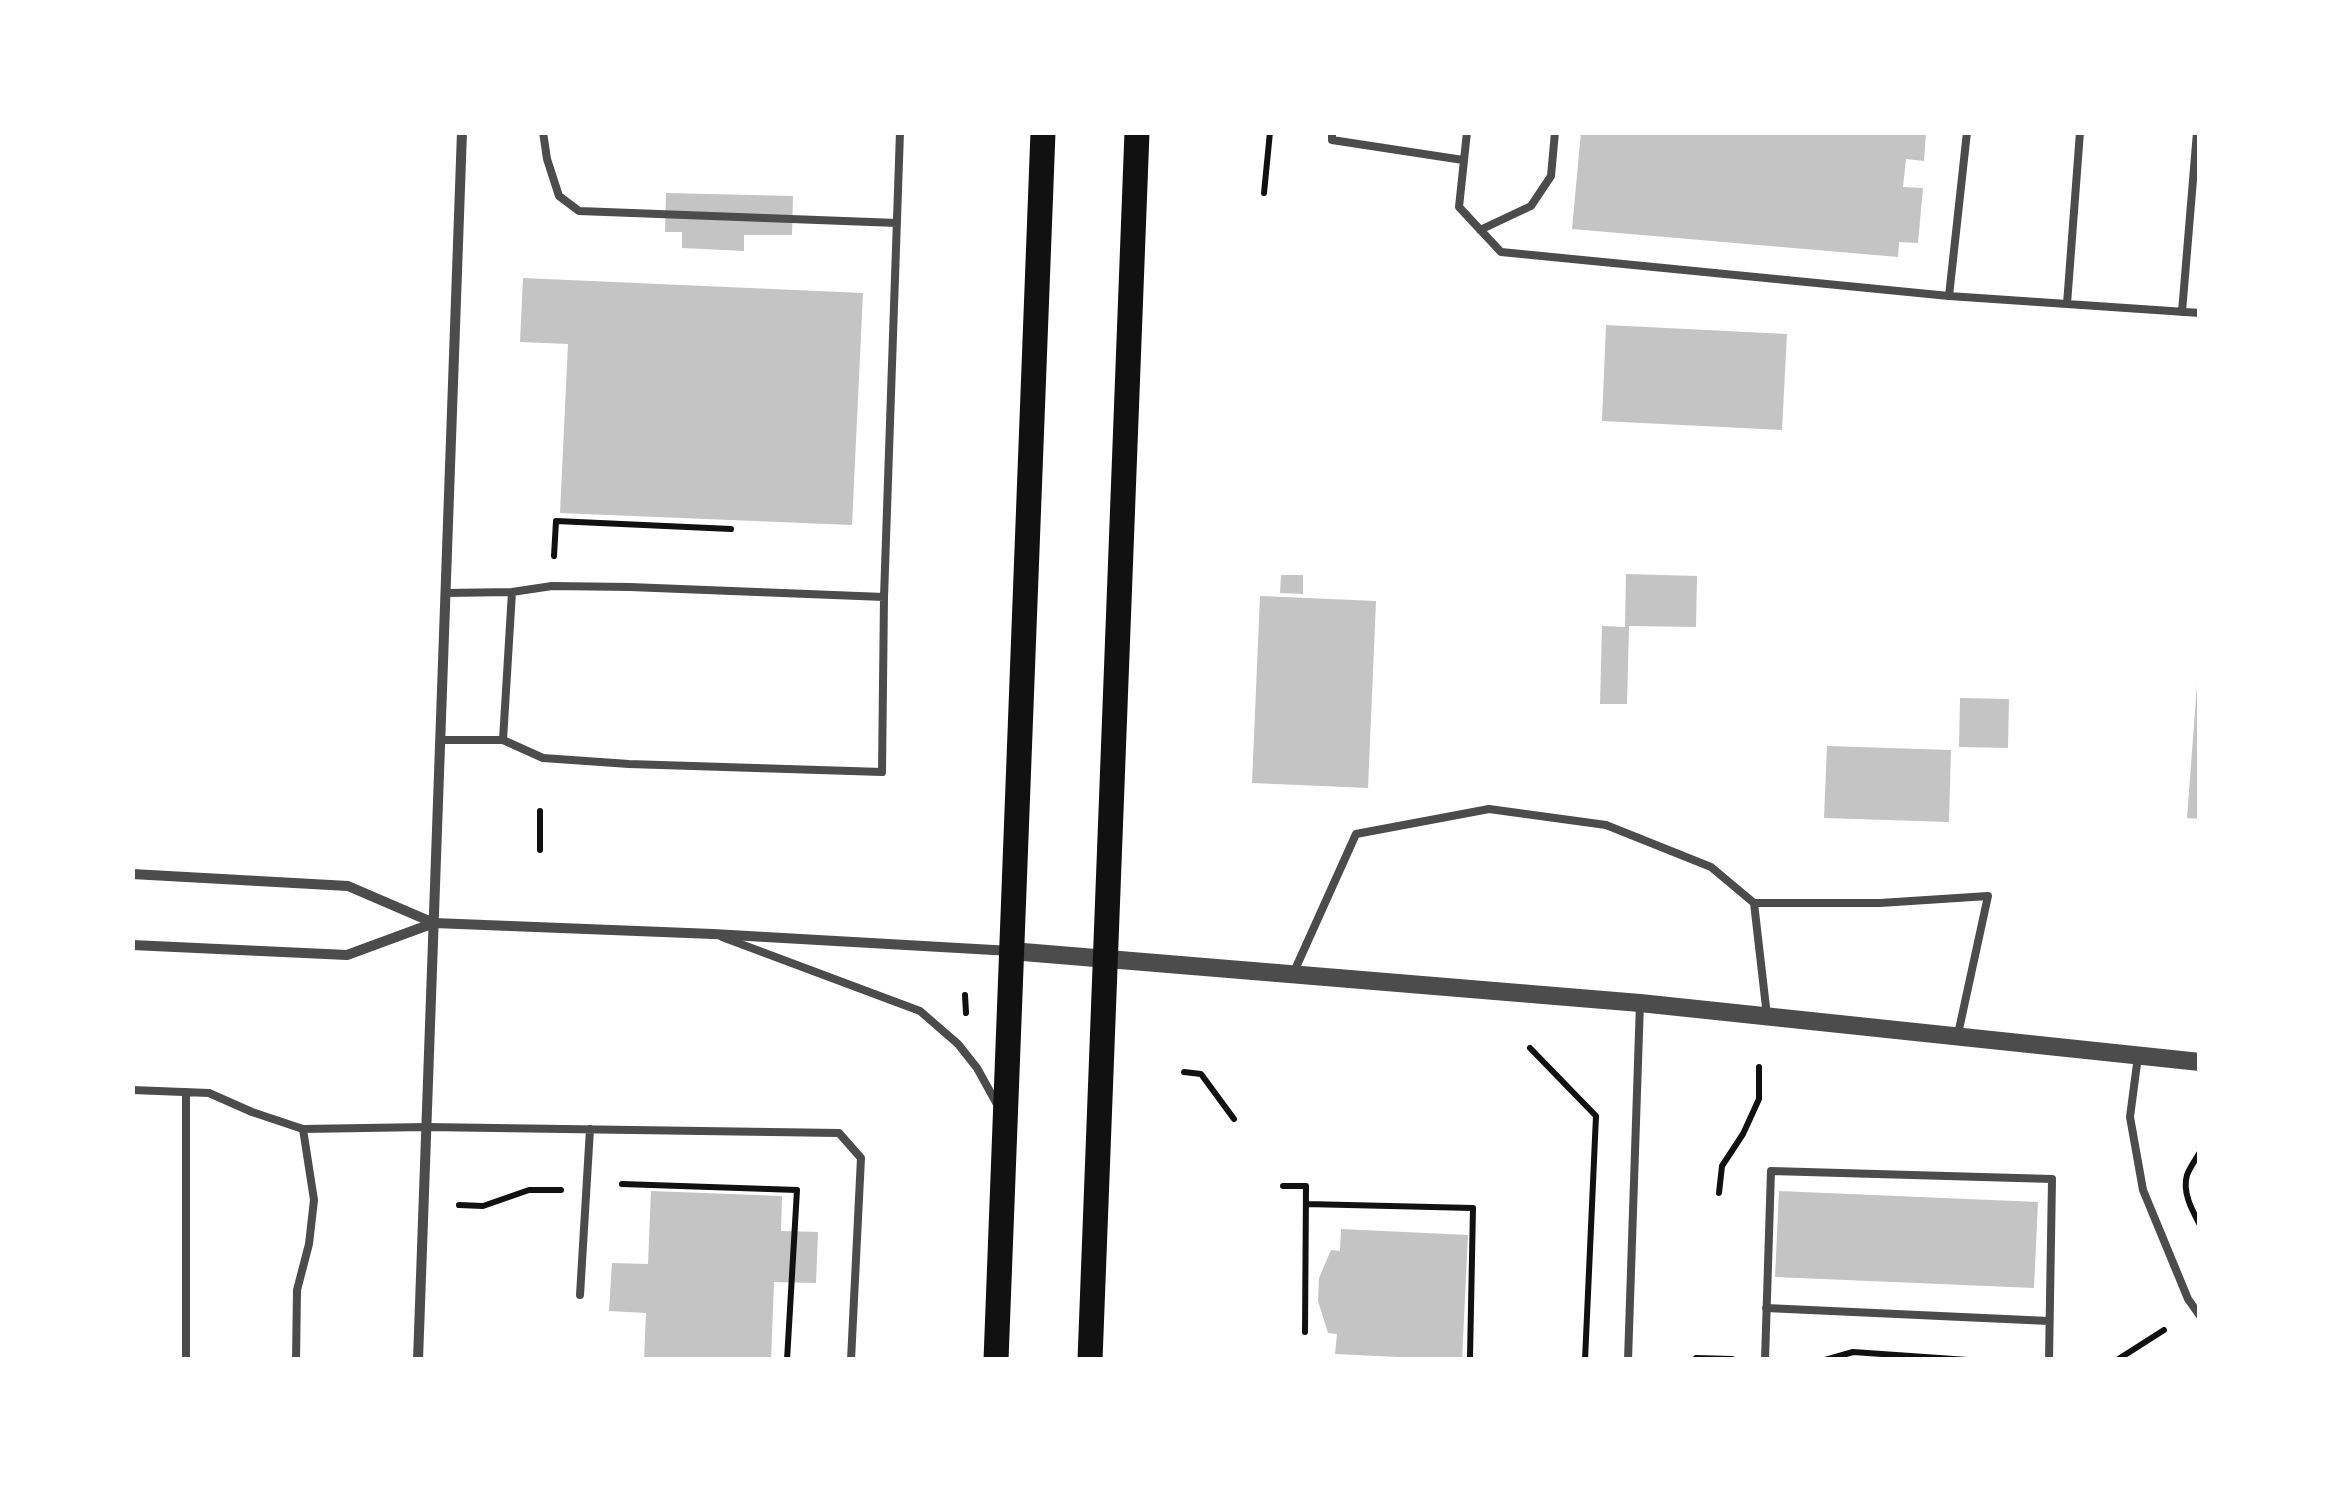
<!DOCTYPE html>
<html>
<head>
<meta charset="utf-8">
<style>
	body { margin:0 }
	#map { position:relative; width:2332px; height:1492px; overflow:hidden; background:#fff; font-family:Commissioner,sans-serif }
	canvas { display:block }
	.frame { position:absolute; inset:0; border:135px solid #fff; pointer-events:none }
</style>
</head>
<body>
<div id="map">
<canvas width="2332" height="1492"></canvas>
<div class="frame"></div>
</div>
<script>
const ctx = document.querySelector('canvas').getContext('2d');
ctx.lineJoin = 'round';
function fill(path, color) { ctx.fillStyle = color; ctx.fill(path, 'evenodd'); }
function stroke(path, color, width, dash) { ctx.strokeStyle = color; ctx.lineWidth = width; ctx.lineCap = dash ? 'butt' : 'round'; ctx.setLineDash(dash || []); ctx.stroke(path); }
const building = new Path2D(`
	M1581 132H1926L1924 161 1906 159 1903 187 1923 188 1918 243 1899 242 1898 257 1572 229Z
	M666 193 793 196 792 235H744V251L682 248V232H665Z
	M523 278 863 293 852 525 560 513 568 344 520 342Z
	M1606 325 1787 334 1782 430 1602 421Z
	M1626 574 1697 576 1696 627 1629 626 1627 704H1600L1602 626 1625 627Z
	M1281 575H1303V594L1280 593Z
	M1260 596 1376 601 1368 788 1252 783Z
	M2197 685H2200V819L2187 818Z
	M1960 698 2009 699 2008 748 1959 747Z
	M1827 746 1951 750 1949 822 1824 818Z
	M651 1191 782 1196 781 1231 818 1232 816 1283 774 1282 771 1360H644L646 1313 609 1311 612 1263 648 1264Z
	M1779 1191 2038 1202 2034 1288 1775 1277Z
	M1341 1229 1468 1235 1462 1360 1335 1354 1337 1334 1328 1333 1318 1301 1319 1278 1331 1250 1340 1251Z`);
const path = new Path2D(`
	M1264 193 1270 132
	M554 556 556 521 731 529
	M540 850V811
	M965 995 966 1013
	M1530 1048 1596 1116 1585 1360
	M1184 1072 1201 1074 1234 1119
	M2200 1152C2196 1159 2190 1167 2187 1175 2182 1192 2192 1210 2200 1225
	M622 1184 797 1190 787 1360
	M1283 1186H1306L1305 1332
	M1719 1193 1722 1166 1743 1134 1759 1099V1067
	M1306 1204 1473 1208 1470 1357
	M459 1205 483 1206 529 1190H561
	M1696 1358 1732 1359
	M1825 1360 1853 1352 1968 1360
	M2117 1360 2164 1330`);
const service = new Path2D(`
	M543 132 547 159 559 196 579 211 897 223
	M1332 132V140L1463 160
	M1467 132 1459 207 1501 252 1949 296 1967 132
	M1480 230 1531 206 1551 176 1555 132
	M1949 296 2200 313
	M2067 304 2080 132
	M2182 312 2197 132
	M446 593 512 592 552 586 630 587 884 597 900 132
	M440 740H503L512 592
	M503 740 543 758 629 764 882 772 884 597
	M1754 903H1880L1988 896 1958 1034
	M722 937 920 1011 958 1044 977 1068 998 1106
	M1293 974 1356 834 1489 809 1606 825 1711 867 1754 903 1767 1016
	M2138 1056 2130 1117 2143 1190 2188 1299 2200 1316
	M132 1090 209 1093 252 1112 303 1129 426 1127 839 1133 861 1158 851 1360
	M580 1295 590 1129
	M1766 1308 2049 1321
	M186 1360V1092
	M296 1360 297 1290 309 1244 314 1200 303 1129
	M1628 1360 1640 1003
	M1765 1360 1771 1171 2052 1179 2049 1360`);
const minor = new Path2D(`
	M132 874 348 886 434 923 713 934 1011 951
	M132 945 347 955 434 923
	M418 1360 462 132`);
const tertiary = new Path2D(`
	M1011 951 1640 1003 2200 1062`);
const primary = new Path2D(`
	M996 1360 1043 132
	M1090 1360 1137 132`);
fill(building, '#c4c4c4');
stroke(path, '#111', 6);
stroke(service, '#4c4c4c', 8);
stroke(minor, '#4c4c4c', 10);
stroke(tertiary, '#4c4c4c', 18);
stroke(primary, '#111', 25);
</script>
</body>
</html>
